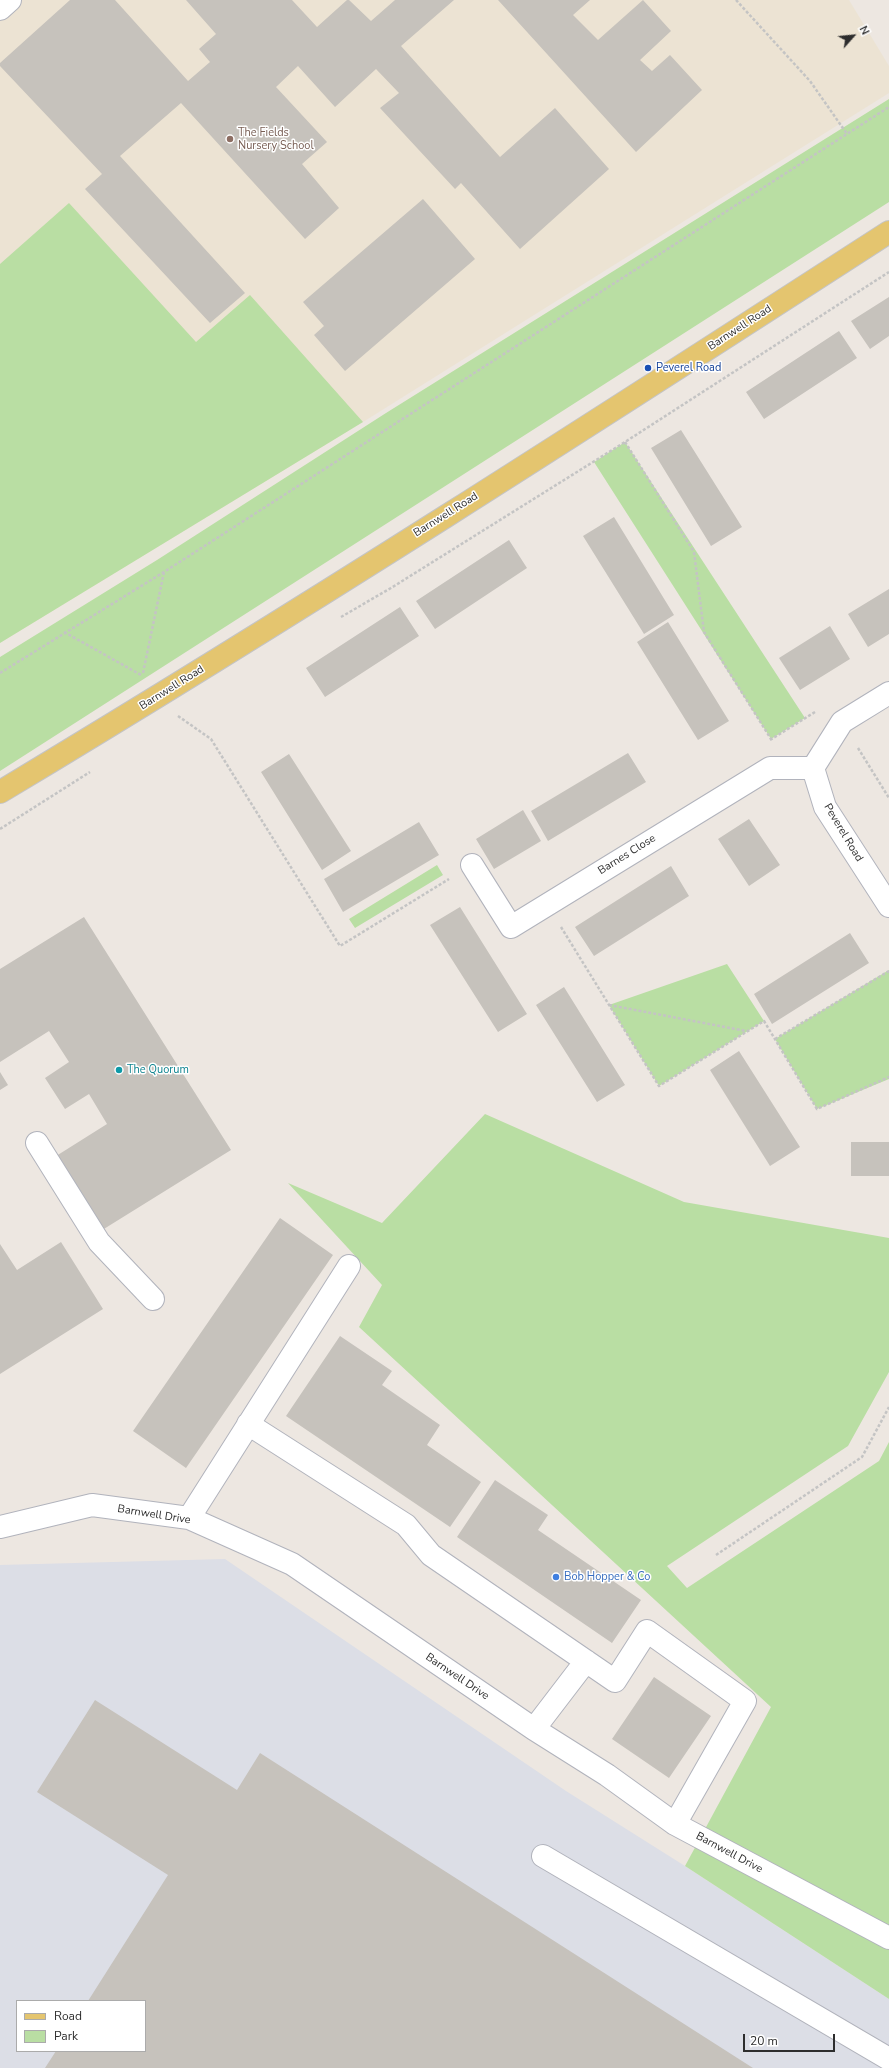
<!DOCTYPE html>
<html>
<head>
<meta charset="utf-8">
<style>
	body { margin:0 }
	#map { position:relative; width:889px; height:2068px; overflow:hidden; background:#ede7e1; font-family:"Nunito Sans",sans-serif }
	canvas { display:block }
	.legend { position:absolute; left:16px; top:2000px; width:130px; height:52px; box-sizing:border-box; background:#fff; border:1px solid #ababab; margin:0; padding:5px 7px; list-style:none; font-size:12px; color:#2d2d2d }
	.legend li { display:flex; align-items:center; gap:8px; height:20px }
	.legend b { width:20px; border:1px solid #ababab }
	.north { position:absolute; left:833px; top:16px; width:40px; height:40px; -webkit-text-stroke:3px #fff; paint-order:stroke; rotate:63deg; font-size:11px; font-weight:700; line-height:16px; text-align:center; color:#2d2d2d }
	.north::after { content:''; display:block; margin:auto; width:14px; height:18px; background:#2d2d2d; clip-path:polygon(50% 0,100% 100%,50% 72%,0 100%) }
	.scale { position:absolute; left:743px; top:2034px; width:92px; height:18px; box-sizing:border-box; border:2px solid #2d2d2d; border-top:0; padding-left:5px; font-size:12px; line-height:14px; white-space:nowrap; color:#2d2d2d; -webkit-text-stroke:3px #fff; paint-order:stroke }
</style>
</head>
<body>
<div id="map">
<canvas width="889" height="2068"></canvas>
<ul class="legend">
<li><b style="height:5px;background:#e4c56f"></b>Road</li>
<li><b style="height:11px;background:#b9dea3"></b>Park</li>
</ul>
<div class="north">N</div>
<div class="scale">20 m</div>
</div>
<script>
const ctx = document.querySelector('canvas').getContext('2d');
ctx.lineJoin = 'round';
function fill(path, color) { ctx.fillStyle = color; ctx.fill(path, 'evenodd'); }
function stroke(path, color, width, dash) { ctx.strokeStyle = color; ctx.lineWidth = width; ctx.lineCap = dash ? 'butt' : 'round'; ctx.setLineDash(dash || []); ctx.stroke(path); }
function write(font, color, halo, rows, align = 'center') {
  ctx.font = font + ' "Nunito Sans",sans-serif'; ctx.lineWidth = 3; ctx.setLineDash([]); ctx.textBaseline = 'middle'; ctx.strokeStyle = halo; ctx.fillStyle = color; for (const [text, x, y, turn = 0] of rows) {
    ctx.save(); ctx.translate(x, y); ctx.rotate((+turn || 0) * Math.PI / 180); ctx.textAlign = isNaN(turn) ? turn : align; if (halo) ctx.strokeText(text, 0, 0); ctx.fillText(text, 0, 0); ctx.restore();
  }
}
const education = new Path2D(`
	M0 0H849L889 66V93L363 422 0 643Z`);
const airport = new Path2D(`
	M225 1559 566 1791 685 1866 889 1999V2068H0V1565ZM17 2001H145V2051H17Z`);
const green = new Path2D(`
	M889 99V202L0 771V657L157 560 386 413Z
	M69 203 196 342 250 295 363 422 0 643V264Z
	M625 442 805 718 771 739 594 462Z
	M437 865 443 875 355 928 349 919Z
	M727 964 764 1021 659 1086 609 1005Z
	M889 970V1079L817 1109 775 1039Z
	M485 1114 684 1202 889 1238V1372L848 1446 667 1566 687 1588 879 1461 889 1442V1999L685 1866 771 1707 359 1327 382 1285 288 1183 382 1223Z`);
const building = new Path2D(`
	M70 0H115L188 81 210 62 199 49 216 34 186 0H292L317 27 347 0H349L371 21 395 0H454L401 46 500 157 555 108 609 169 520 249 461 183 455 189 380 108 399 93 376 69 335 107 298 66 276 87 327 142 302 164 339 208 305 239 181 103 120 156 245 293 210 323 85 189 102 174 0 66V63Z
	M498 0H590L573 15 598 40 643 0 671 31 640 60 652 71 670 55 702 90 636 152Z
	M423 199 475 259 345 371 314 335 324 326 303 302Z
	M889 297V336L870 349 851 321Z
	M839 331 857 358 764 419 746 392Z
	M681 430 742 527 711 546 651 448Z
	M614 517 674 615 644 634 583 536Z
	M509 540 527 568 435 629 416 601Z
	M889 589V634L868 647 848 614Z
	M400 607 419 636 325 697 306 668Z
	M668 622 729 721 698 740 637 642Z
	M830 626 850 659 800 690 779 658Z
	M628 753 646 782 548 841 531 811Z
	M289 754 351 851 322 870 261 772Z
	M523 810 541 841 494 869 476 839Z
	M749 819 780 865 749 886 718 839Z
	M419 822 439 855 343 912 324 879Z
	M671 866 689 896 594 956 575 927Z
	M460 907 527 1014 498 1032 430 925Z
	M84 917 231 1150 99 1232 53 1158 107 1124 89 1094 65 1109 45 1078 69 1062 49 1031 0 1062V969Z
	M850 933 869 963 772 1024 754 994Z
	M564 987 625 1085 597 1102 536 1005Z
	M739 1051 800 1147 770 1166 710 1070Z
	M0 1072 8 1085 0 1090Z
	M851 1142H889V1176H851Z
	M280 1218 333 1255 186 1468 133 1431Z
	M61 1242 103 1309 0 1374V1244L17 1270Z
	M340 1336 392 1371 382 1385 440 1425 427 1445 481 1482 450 1527 286 1416Z
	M495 1480 548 1515 538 1530 641 1600 612 1643 457 1537Z
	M654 1677 711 1716 669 1778 612 1739Z
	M95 1700 237 1790 260 1753 753 2068H45L56 2051H145V2001H88L168 1875 37 1792Z`);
const path = new Path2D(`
	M736 0 810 81 847 134
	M625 442 694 552 704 632 771 739
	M341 617 391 588 625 442 889 272
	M64 632 141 675
	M0 673 164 572 889 107
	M143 673 164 572
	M178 716 211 739 340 946 449 879
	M770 740 815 712
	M858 748 889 798
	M0 829 90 772
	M561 927 659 1086 764 1021 817 1109 889 1077
	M609 1005 746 1031
	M775 1039 889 971
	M716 1555 862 1457 889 1407`);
const minor = new Path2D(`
	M0 9 10 0
	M889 693 842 722 813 768 825 807 889 906
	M472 865 511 927 770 768H813
	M37 1143 99 1242 153 1299
	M248 1424 406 1525 431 1555 615 1681 647 1631 745 1701 675 1824
	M189 1518 349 1266
	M0 1527 92 1505 189 1518 292 1564 534 1729 607 1775 675 1824 889 1938
	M534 1729 586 1661
	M543 1856 889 2059`);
const major = new Path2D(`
	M0 792C300 612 595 422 889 232`);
const markers = [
	[230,139,4,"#8d6e63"],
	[648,368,4,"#1a4fb4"],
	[119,1070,4,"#0f9aa8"],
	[556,1577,4,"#3f7fe0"]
];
const educationNames = [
	["The Fields",238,133],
	["Nursery School",238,146]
];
const streetNames = [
	["Barnwell Road",740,328,-33],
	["Barnwell Road",446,515,-32],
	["Barnwell Road",172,688,-32],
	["Peverel Road",843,833,59],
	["Barnes Close",627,855,-32],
	["Barnwell Drive",154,1515,9],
	["Barnwell Drive",457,1677,34],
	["Barnwell Drive",729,1853,28]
];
const transitNames = [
	["Peverel Road",656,368]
];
const cultureNames = [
	["The Quorum",127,1070]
];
const shopNames = [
	["Bob Hopper & Co",564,1577]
];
fill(education, '#ece3d3');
fill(airport, '#dcdee6');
fill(green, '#b9dea3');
fill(building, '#c6c2bc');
stroke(minor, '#b1b3bc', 24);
stroke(major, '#c4c4c4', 24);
stroke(path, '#c4c4c4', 2.5, [3, 2]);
stroke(minor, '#fff', 22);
stroke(major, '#e4c56f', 22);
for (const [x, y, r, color] of markers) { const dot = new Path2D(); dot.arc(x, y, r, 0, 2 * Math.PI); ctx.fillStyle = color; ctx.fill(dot); stroke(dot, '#fff', 1.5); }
write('11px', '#785e54', '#fff', educationNames, 'left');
write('11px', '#2d2d2d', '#fff', streetNames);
write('11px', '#164399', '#fff', transitNames, 'left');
write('11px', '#0d838f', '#fff', cultureNames, 'left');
write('11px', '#366cbe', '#fff', shopNames, 'left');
</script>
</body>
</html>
